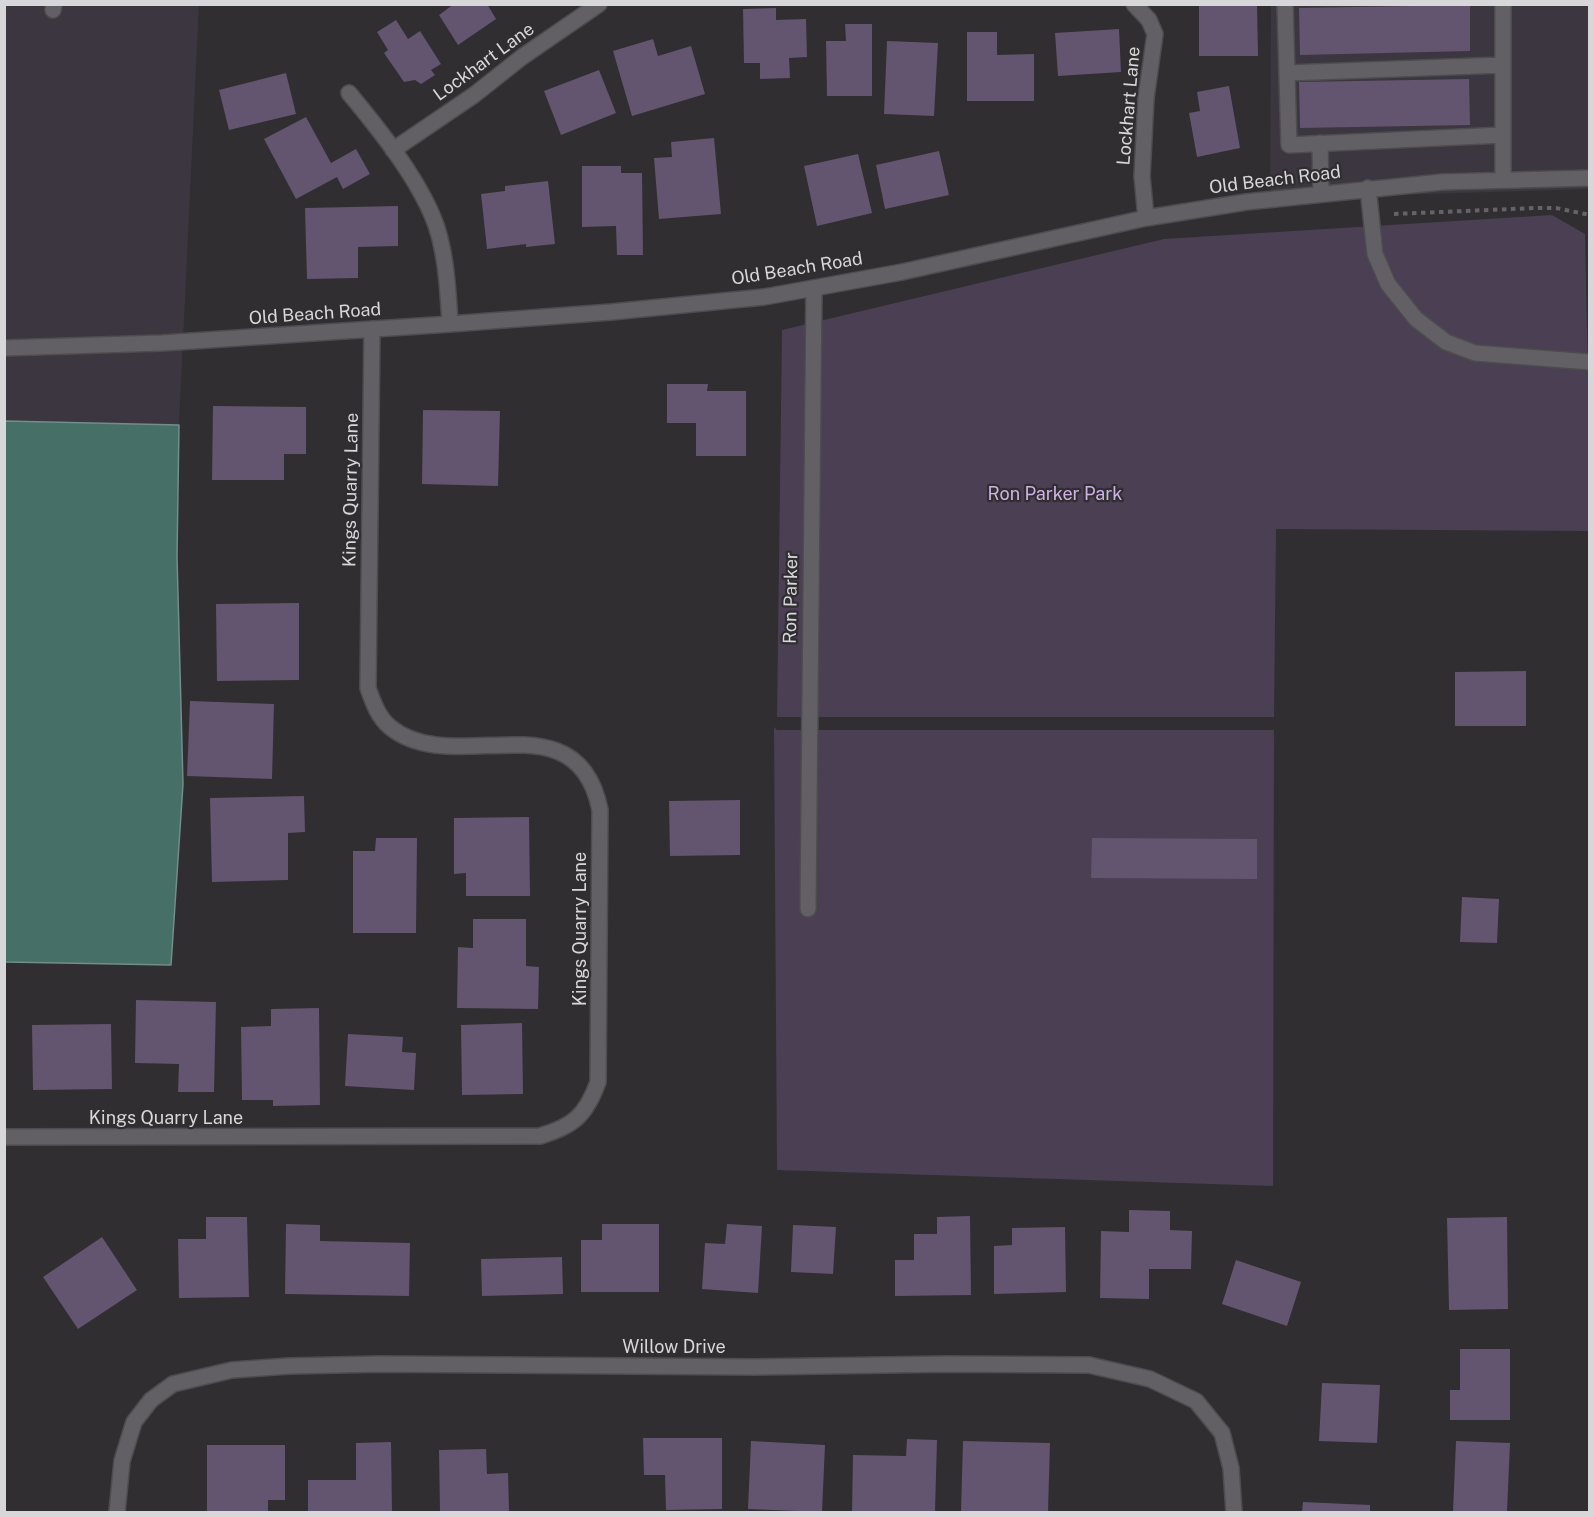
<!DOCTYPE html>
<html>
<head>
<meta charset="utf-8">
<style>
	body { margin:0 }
	#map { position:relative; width:1594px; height:1517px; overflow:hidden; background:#302e31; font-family:"Public Sans",sans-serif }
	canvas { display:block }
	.frame { position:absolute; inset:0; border:6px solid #d7d6d8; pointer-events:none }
</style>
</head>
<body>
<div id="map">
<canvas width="1594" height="1517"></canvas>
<div class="frame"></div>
</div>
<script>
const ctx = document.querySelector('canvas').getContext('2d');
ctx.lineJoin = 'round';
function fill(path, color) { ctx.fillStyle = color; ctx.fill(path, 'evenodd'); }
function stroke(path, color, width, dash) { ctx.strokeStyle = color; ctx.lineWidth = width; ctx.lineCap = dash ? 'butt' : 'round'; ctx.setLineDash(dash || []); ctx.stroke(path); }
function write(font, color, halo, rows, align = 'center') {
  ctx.font = font + ' "Public Sans",sans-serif'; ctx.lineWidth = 4.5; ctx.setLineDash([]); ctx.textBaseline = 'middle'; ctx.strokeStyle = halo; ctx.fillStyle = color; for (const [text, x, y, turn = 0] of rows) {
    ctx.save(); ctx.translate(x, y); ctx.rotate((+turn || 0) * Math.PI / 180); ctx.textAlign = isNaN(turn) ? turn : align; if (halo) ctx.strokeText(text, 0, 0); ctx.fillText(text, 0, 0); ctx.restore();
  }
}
const built = new Path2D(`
	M5 5H199L179 425 5 421Z
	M1271 5H1589V189L1270 199Z`);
const green = new Path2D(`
	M1552 215 1585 234 1589 425V531L1276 529 1274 717H777L782 330 1164 239Z
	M774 727 777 730H1274L1273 1186 777 1170Z`);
const water = new Path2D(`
	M5 421 179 425 177 556 183 784 171 965 5 962Z`);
const building = new Path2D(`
	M454 4H487L496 19 458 45 439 15Z
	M1199 4H1257L1258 56H1199Z
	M1470 5V51L1300 55 1299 8Z
	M776 8V20L806 19 807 57 789 58 790 78 760 79V63H744L743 9Z
	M396 20 408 39 420 31 441 64 431 70 435 75 421 84 415 80 404 82 384 53 388 50 377 32Z
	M845 24H872V96H827L826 41H846Z
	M1119 29 1121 72 1058 76 1055 33Z
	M967 32H997V55L1034 54V101H967Z
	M653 39 658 56 691 46 705 94 632 116 613 51Z
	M887 41 938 43 934 116 884 114Z
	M599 70 616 113 561 135 544 91Z
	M286 73 296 114 229 130 219 90Z
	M1469 79 1470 125 1300 128 1299 82Z
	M1229 86 1240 148 1197 157 1189 113 1200 111 1197 92Z
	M306 117 331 163 356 149 370 174 343 189 337 177 296 199 264 139Z
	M714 138 721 214 659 219 654 158 672 157 671 142Z
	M939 151 949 195 885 209 876 165Z
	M858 154 872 213 817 226 804 166Z
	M582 166H621V173H642L643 255H617L616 226 582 227Z
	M548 181 555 244 526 247V244L487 249 481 194 505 191V186Z
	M398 206V246L358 247V278L307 279 305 208Z
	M667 384H708L707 391H746V456H696V423H667Z
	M213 406 306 407V454H284V480H212Z
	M423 410 500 411 498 486 422 484Z
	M299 603V680L217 681 216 604Z
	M1526 671V726H1455V672Z
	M190 701 274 704 272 779 187 776Z
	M304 796 305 832 288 833V880L212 882 210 798Z
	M740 800V855L670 856 669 801Z
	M529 817 530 896H466V873L454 874V818Z
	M376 838H417L416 933H353V851H375Z
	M1092 838 1257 839V879L1091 878Z
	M1462 897 1499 899 1497 943 1460 942Z
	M473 919H526V966L539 967 538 1009 457 1008 458 947 473 948Z
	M136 1000 216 1002 214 1092H178L179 1064 135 1063Z
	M319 1008 320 1105 273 1106V1100H242L241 1027 271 1026V1009Z
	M522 1023 523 1094 462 1095 461 1025Z
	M111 1024 112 1089 33 1090 32 1025Z
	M348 1034 403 1037 402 1052 416 1053 414 1090 345 1086Z
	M1129 1210 1170 1211V1230L1192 1231 1191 1269H1149V1299L1100 1298 1101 1231 1129 1232Z
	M970 1216 971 1295 895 1296V1260H914V1234H937V1217Z
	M206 1217H247L249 1297 179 1298 178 1239H206Z
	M1507 1217 1508 1309 1449 1310 1447 1218Z
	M286 1224 320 1225V1241L410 1243 409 1296 285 1294Z
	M602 1224H659V1292H581V1240H602Z
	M727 1224 762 1226 758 1293 702 1289 705 1243 725 1244Z
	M793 1225 836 1227 833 1274 791 1272Z
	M1065 1227 1066 1292 994 1294V1246L1012 1245V1228Z
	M102 1237 137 1290 78 1329 43 1277Z
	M562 1257 563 1294 482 1296 481 1259Z
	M1236 1260 1301 1282 1287 1326 1222 1304Z
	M1460 1349H1510V1420H1450V1390H1460Z
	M1322 1383 1380 1385 1377 1443 1319 1441Z
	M643 1438H722V1509L666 1510 665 1475H644Z
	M907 1439 937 1440 935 1512H852L853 1455 906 1456Z
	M751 1441 825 1445 822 1512 748 1509Z
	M963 1441 1050 1443 1048 1512H961Z
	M1456 1441 1510 1443 1507 1512H1453Z
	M391 1442 392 1512H308V1480H356V1443Z
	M207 1445H285V1500H268V1512H207Z
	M486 1449 487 1474 508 1473 509 1511 440 1512 439 1450Z
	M1303 1502 1370 1505V1512H1302Z`);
const path = new Path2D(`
	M1394 214 1535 208H1556L1590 215`);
const minor = new Path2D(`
	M1134 4 1149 20 1155 34 1146 98 1142 176 1146 218
	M1285 4 1289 145 1503 135
	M53 10 54 4
	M1287 73 1503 65
	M349 93C378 128 414 173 432 215 446 246 448 290 450 324
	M1320 143 1321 193
	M393 150 474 95 522 57 599 4
	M1503 180V4
	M1368 188 1375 254 1388 284 1416 319 1446 342 1475 353 1590 362
	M4 348 162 343 450 324 611 312 764 297 902 272 1146 218 1246 202 1442 182 1590 178
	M808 909 814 288
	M4 1137 540 1136C574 1126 586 1115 598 1082L600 810C577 694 454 780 390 727 378 717 373 702 368 688L372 329
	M117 1512 122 1461 134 1422 151 1400 173 1384 232 1370 289 1366 381 1364 754 1367 949 1364 1089 1365 1150 1379 1196 1401 1222 1433 1231 1468 1234 1512`);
const streetNames = [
	["Lockhart Lane",484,62,-36],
	["Lockhart Lane",1129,106,-85],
	["Old Beach Road",1275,180,-7],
	["Old Beach Road",797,269,-9],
	["Old Beach Road",315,314,-4],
	["Kings Quarry Lane",351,490,-89],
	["Ron Parker",791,598,-89],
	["Kings Quarry Lane",580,929,-90],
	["Kings Quarry Lane",166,1118],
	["Willow Drive",674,1347]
];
const parkNames = [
	["Ron Parker Park",1055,494]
];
fill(built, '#3b363f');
fill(green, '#4a3f53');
fill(water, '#466f68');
stroke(water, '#728e8a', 1.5);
fill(building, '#63546f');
stroke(minor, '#4d4c4e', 18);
stroke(path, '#656366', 4, [4.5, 4.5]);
stroke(minor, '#626064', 15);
write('18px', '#d7d6d8', '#302e31', streetNames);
write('18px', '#ceb2e5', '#302e31', parkNames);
</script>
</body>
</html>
